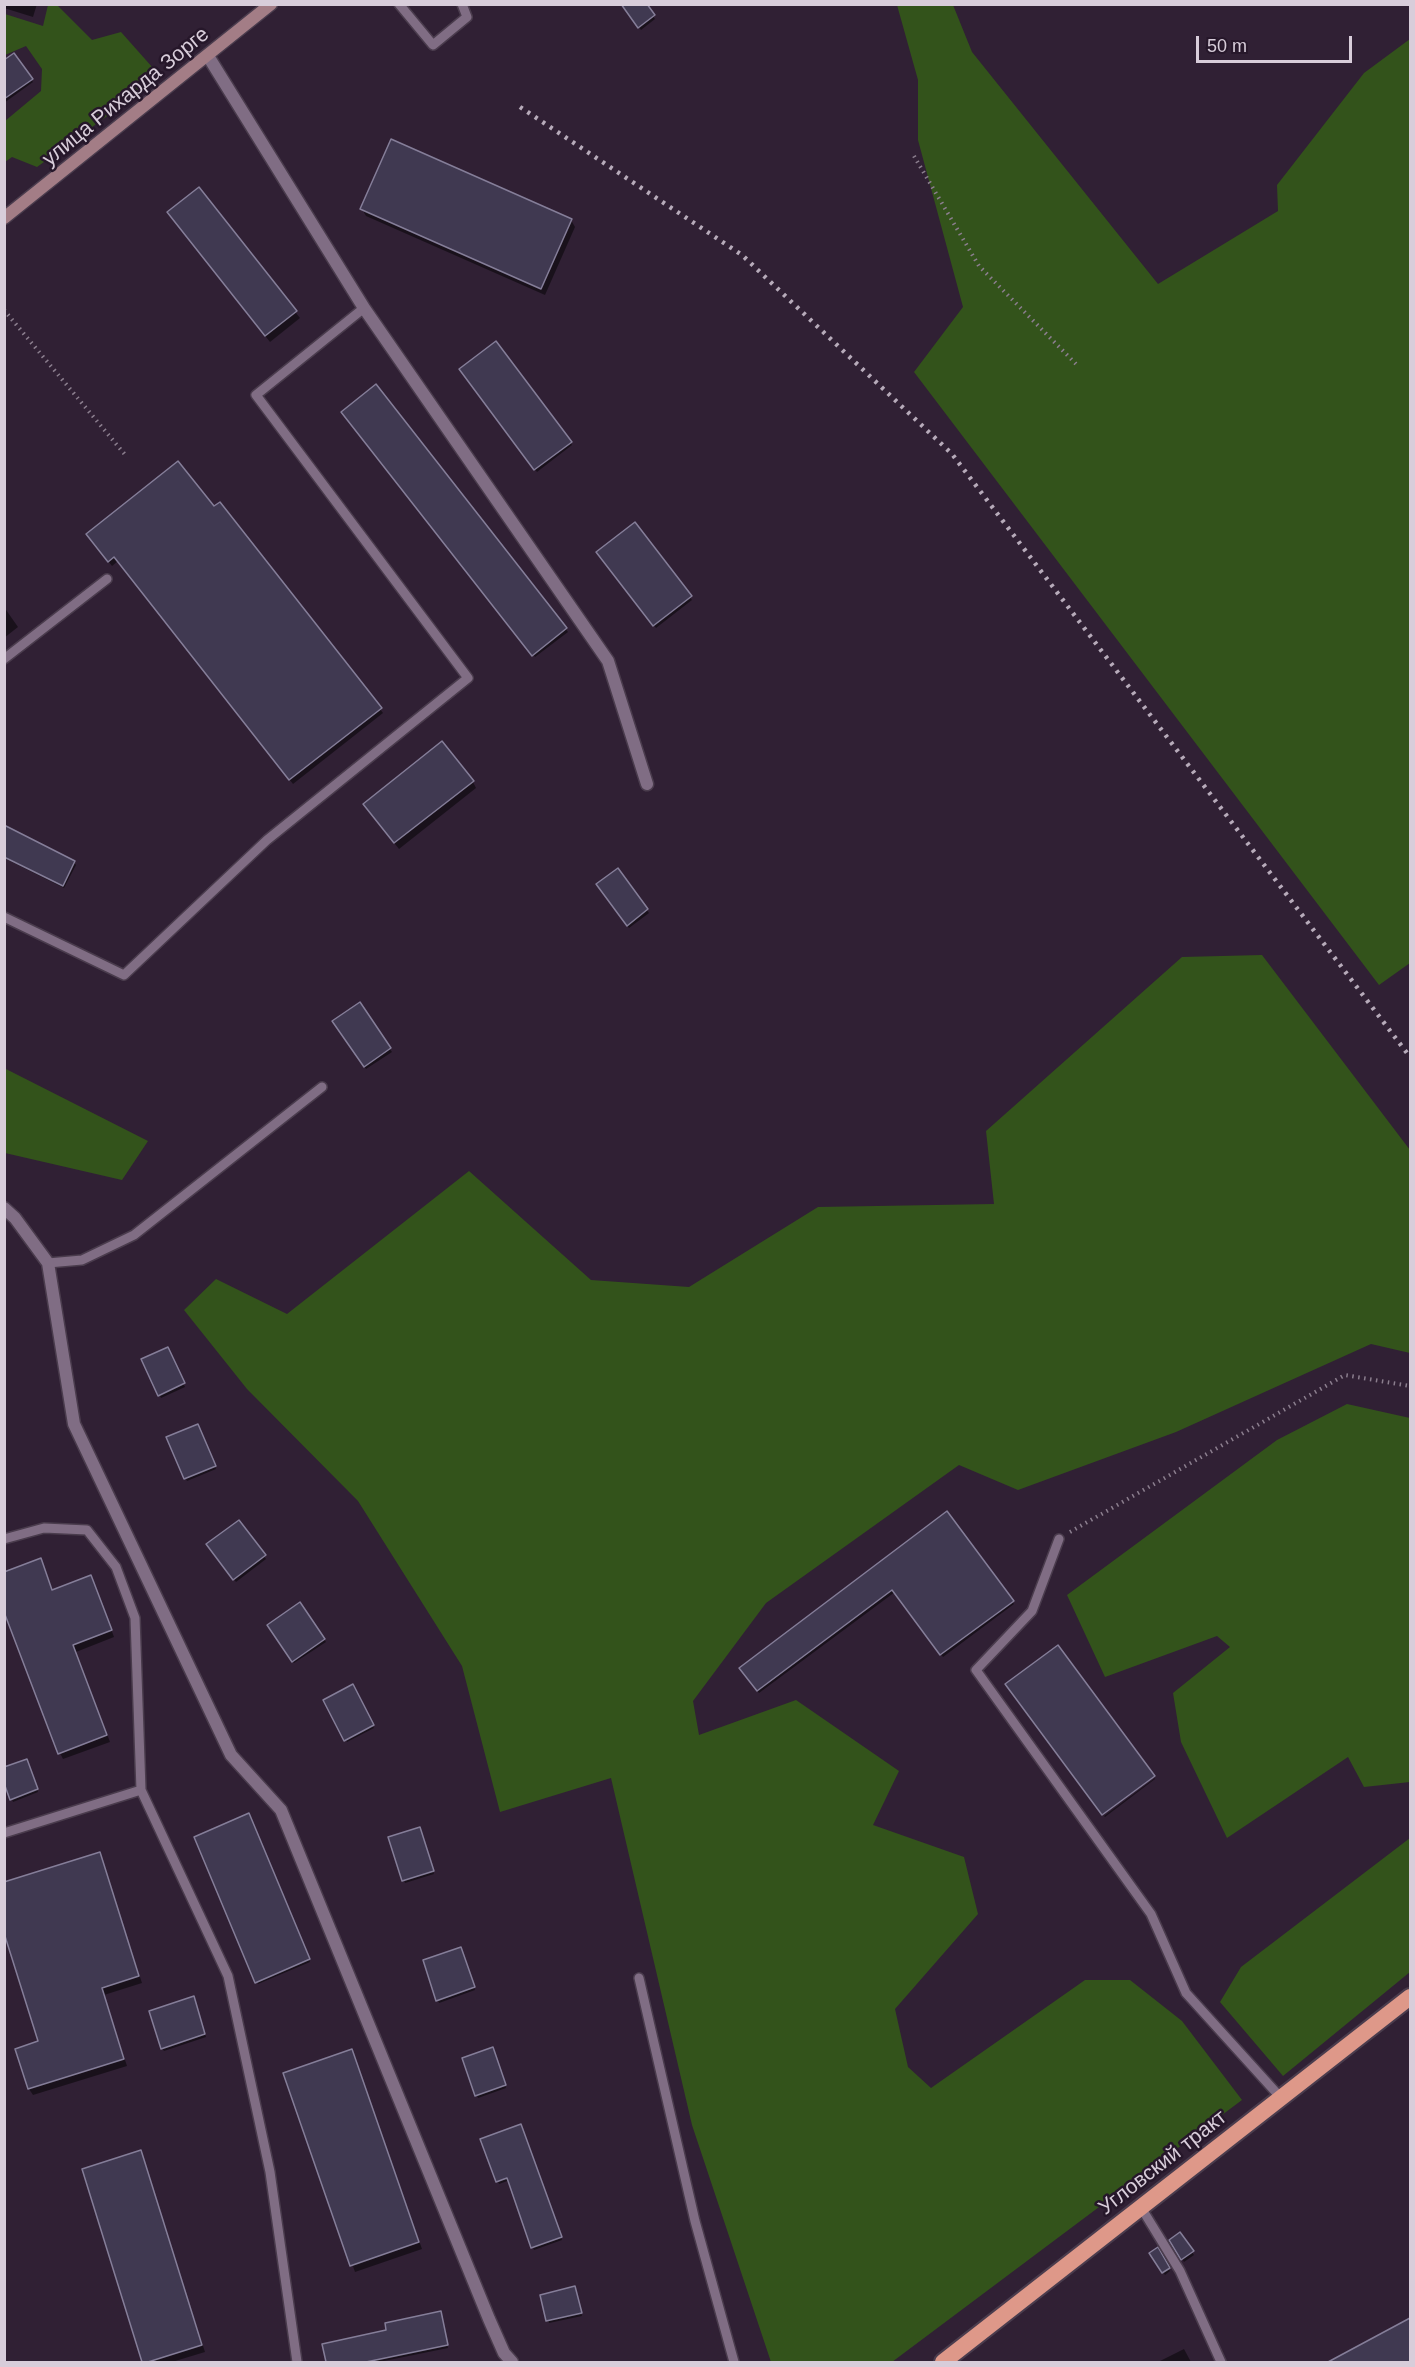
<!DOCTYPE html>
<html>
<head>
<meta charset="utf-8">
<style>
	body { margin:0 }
	#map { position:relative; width:1415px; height:2367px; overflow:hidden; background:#302034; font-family:Helvetica,sans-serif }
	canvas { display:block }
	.frame { position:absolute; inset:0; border:6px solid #d8cdda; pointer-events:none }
	.scale { position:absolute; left:1196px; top:36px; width:156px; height:27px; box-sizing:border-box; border:3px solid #d8cdda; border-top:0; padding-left:8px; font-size:18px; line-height:21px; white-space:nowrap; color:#d8cdda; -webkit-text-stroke:4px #26172a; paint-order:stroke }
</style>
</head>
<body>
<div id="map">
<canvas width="1415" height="2367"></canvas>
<div class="frame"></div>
<div class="scale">50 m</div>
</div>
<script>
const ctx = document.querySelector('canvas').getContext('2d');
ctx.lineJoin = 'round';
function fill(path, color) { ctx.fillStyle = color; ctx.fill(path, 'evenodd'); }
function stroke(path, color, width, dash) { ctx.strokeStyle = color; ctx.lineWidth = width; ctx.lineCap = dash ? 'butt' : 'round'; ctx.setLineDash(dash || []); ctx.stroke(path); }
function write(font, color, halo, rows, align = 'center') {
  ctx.font = font + ' Helvetica,sans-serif'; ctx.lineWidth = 5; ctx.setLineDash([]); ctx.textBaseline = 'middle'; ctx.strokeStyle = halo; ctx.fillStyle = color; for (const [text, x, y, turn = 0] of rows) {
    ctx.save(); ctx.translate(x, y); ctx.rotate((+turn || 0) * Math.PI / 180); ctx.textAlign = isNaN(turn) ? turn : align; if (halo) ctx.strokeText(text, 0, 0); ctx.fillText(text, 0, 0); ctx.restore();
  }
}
const green = new Path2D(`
	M48 5H57L92 40 121 32 161 77 37 167 12 157 5 162V121L41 91 42 69 26 46 5 55V14L43 26Z
	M897 5H953L972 52 1158 284 1278 211 1277 185 1364 73 1410 39V963L1379 985 914 372 963 307 918 140V80Z
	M1262 955 1410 1150V1353L1371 1344 1176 1432 1018 1490 959 1465 766 1603 693 1701 699 1735 796 1700 899 1771 873 1825 964 1857 978 1914 895 2009 908 2067 931 2088 1085 1980H1130L1182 2021 1242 2100 892 2362H771L692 2125 611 1778 500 1812 462 1666 358 1501 247 1389 184 1310 216 1279 287 1314 469 1171 591 1280 689 1287 818 1207 994 1204 986 1131 1182 957Z
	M4 1068 148 1141 122 1180 5 1153Z
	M1347 1404 1410 1418V1782L1364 1787 1348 1757 1227 1838 1181 1742 1173 1693 1230 1647 1217 1636 1105 1677 1067 1595 1277 1440Z
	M1410 1838V1972L1283 2076 1220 2002 1241 1967Z`);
const shadow = new Path2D(`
	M4 4H37L33 17 4 8Z
	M622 4H645L655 19 641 30Z
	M14 55 33 82 4 103V62Z
	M199 189 300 318 270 342 169 213Z
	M362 209 571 220 575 227 545 295 366 216Z
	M462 372 571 443 572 445 537 472Z
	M376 386 566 629 568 632 535 657 344 415Z
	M634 524 692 600 656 628 600 555Z
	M90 538 380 709 383 713 293 784 118 561 112 566Z
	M4 607 18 627 4 638Z
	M473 782 476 788 399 849 368 810Z
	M4 827 74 862 76 865 64 888 4 858Z
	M617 870 649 913 629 928 599 887Z
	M359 1004 392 1052 366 1069 334 1021Z
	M167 1349 185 1387 161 1398 143 1360Z
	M199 1428 216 1469 187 1481 168 1438Z
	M947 1513 1014 1604 943 1657 895 1592 759 1693 743 1671Z
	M238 1522 266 1559 236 1582 210 1547Z
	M44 1567 53 1591 94 1583 114 1637 76 1652 110 1742 63 1759 60 1753Z
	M300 1604 326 1642 294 1663 269 1625Z
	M353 1686 374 1728 347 1742 325 1700Z
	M28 1764 38 1792 13 1802 12 1799Z
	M1155 1778V1779L1105 1817 1104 1816Z
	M249 1818 310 1962 258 1984 257 1982Z
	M421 1831 434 1874 405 1883 390 1838Z
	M99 1854 142 1983 104 1995 127 2066 33 2095 29 2089Z
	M462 1951 475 1990 439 2003 438 2000Z
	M194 2001 206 2037 164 2051 162 2048Z
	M494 2052 506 2088 478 2098 477 2095Z
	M355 2058 422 2249 355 2272 285 2074Z
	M522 2128 562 2240 534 2250 510 2180 499 2184 498 2181Z
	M140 2152 205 2352 172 2362H144L83 2170Z
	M1180 2234 1194 2255 1184 2262 1171 2240Z
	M1157 2250 1170 2271 1165 2275 1151 2254Z
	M575 2288 582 2316 549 2323 542 2296Z
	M441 2315 448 2348 379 2362H327L324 2345 388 2331Z
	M1410 2320V2362H1331Z
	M1184 2349 1191 2362H1158Z`);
const building = new Path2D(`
	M621 4H647L655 15 638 28Z
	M14 53 33 79 4 99V60Z
	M391 139 572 219 541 289 360 209Z
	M199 187 297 311 265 336 167 212Z
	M496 341 572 442 534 470 459 369Z
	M376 384 567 628 532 656 341 412Z
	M178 461 214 506 220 502 382 708 289 780 114 557 108 562 86 534Z
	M635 522 692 596 653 626 596 552Z
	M442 741 474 781 394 843 363 804Z
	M4 825 75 861 63 886 4 857Z
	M618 868 648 909 627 926 596 884Z
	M360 1002 391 1048 364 1067 332 1021Z
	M168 1347 185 1383 158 1396 141 1359Z
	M198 1424 216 1466 184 1479 166 1437Z
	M947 1511 1014 1601 940 1655 892 1590 757 1691 739 1668Z
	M239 1520 266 1555 233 1580 206 1544Z
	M41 1558 52 1590 91 1575 112 1630 73 1645 107 1735 58 1754 4 1612V1572Z
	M300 1602 325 1639 292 1662 267 1625Z
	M1058 1645 1155 1776 1102 1815 1005 1684Z
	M353 1684 374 1725 344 1741 323 1700Z
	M27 1759 38 1789 10 1800 4 1783V1767Z
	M249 1813 310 1959 255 1983 194 1837Z
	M420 1827 434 1871 402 1881 388 1837Z
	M100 1852 139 1976 102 1988 124 2059 28 2089 15 2049 38 2041 4 1933V1882Z
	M461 1947 475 1987 436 2001 423 1960Z
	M194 1996 205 2034 161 2049 149 2011Z
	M493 2047 506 2085 475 2096 462 2058Z
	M352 2049 419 2242 350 2266 283 2073Z
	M521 2124 562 2237 531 2248 507 2178 496 2182 480 2139Z
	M141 2150 202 2345 148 2362H142L82 2169Z
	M1180 2232 1194 2251 1181 2260 1169 2240Z
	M1158 2247 1170 2268 1162 2273 1149 2253Z
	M575 2286 582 2313 546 2321 540 2295Z
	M441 2311 448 2345 366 2362H326L322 2344 386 2330 385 2323Z
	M1410 2318V2362H1328Z`);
const path = new Path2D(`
	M914 156 979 266 1079 367
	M4 310 127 457
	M1070 1532 1345 1375 1410 1386`);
const service = new Path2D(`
	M399 4 433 45 467 17 462 4
	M4 659 107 579
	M4 917 124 975 267 840 468 678 256 395 364 308
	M48 1263 82 1260 134 1235 322 1087
	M4 1539 44 1528 87 1530 116 1567 135 1618 141 1790 228 1976 270 2172 297 2362
	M1059 1539 1032 1611 976 1670 1151 1914 1186 1993 1282 2099
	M4 1833 141 1790
	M639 1978 695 2221 734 2362
	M1142 2209 1180 2271 1221 2362`);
const minor = new Path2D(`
	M208 56 364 308 608 661 647 784
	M4 1208 15 1218 48 1263 74 1424 231 1755 281 1810 489 2319 504 2353 512 2362`);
const secondary = new Path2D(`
	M4 218 271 4`);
const trunk = new Path2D(`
	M943 2362 1410 1997`);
const rail = new Path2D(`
	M520 107 742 255 952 454 1410 1057`);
const streetNames = [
	["улица Рихарда Зорге",126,97,-39],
	["Угловский тракт",1163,2163,-38]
];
fill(green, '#33531b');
fill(shadow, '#0007');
fill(building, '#403951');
stroke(building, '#857e99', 1.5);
stroke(service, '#4a3c4d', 12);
stroke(minor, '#4a3c4d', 15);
stroke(secondary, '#4a3c4d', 15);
stroke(trunk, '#4a3c4d', 20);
stroke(path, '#8b7e8e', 4, [1.5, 4.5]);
stroke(service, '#806d84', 9);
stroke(minor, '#806d84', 12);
stroke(secondary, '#a37d86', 12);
stroke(trunk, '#de9889', 16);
stroke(rail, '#b7abba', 4.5, [3, 6]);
write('21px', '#d8cdda', '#26172a', streetNames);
</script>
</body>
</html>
